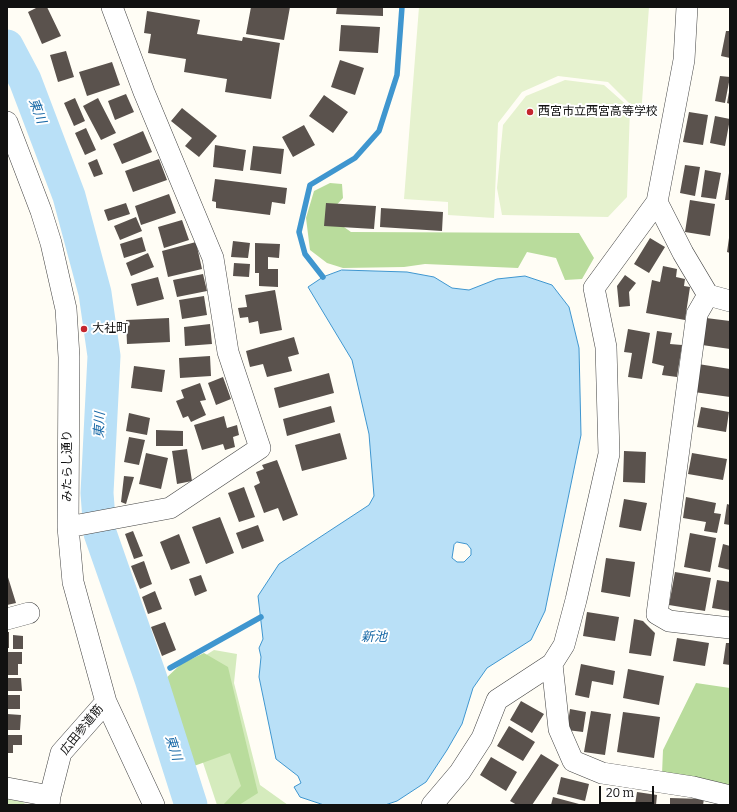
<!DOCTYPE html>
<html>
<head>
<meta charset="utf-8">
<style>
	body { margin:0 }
	#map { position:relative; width:737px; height:812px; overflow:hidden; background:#fffdf5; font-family:Bitter,serif }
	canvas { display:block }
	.frame { position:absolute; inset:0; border:8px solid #111; pointer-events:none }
	.scale { position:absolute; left:599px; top:786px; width:55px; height:18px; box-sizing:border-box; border:2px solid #111; border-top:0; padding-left:5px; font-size:12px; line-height:14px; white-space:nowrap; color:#111; -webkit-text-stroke:3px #fff; paint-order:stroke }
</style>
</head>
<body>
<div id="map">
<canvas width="737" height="812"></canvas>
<div class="frame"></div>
<div class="scale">20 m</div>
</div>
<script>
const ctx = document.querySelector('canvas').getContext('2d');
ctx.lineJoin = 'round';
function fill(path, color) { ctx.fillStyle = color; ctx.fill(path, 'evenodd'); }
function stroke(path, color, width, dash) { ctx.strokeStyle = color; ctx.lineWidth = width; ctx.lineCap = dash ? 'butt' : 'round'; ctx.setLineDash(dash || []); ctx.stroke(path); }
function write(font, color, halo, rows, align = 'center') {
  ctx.font = font + ' Bitter,"Noto Sans JP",serif'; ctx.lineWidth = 4; ctx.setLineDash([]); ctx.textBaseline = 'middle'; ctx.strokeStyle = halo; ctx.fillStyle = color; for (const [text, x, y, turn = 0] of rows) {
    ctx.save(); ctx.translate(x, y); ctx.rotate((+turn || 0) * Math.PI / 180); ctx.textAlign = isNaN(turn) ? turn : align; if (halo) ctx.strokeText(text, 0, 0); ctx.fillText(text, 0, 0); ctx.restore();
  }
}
const green = new Path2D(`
	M214 650 237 654 234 683 260 785 288 805H217L174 675Z
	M7 799 23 802 26 805H7Z`);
const forest = new Path2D(`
	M330 183 342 184 343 198 330 212 337 222 351 232 579 233 594 258 582 279 565 280 556 258 527 252 518 268 425 264 404 267 343 268 327 263 310 250 306 218 314 191Z
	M204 653 228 667 258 793 239 805H223L241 786 230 753 194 766 163 681 181 664Z
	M696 683 730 688V797L662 774 663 750Z`);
const pitch = new Path2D(`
	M419 7H649L641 115 608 82 558 76 522 92 498 123 494 218 448 215V202L404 199Z
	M565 80 604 85 630 108 627 197 608 217 502 215 497 188 503 125 526 96Z`);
const water = new Path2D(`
	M342 270 407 272 434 277 452 288 469 290 497 279 525 276 552 285 569 307 579 348 581 435 545 611 531 640 487 668 473 688 462 724 447 750 426 782 397 801 385 805H324L300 797 294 787 301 783 298 776 276 759 259 677 261 657 259 648 263 639 258 596 279 564 369 505 374 496 369 434 352 360 308 287 323 277ZM457 542 467 544 471 549V555L464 562H457L452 558 454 545Z`);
const stream = new Path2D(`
	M323 277 305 254 299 232 310 185 355 158 379 131 397 75 402 7
	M170 668 261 617`);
const river = new Path2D(`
	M7 46 25 80 69 196 95 293 104 356 97 493 100 533 151 679 191 805`);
const building = new Path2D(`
	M38 7H47L61 36 42 44 28 12Z
	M251 7H290L284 40 246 34Z
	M337 7H383V16L336 14Z
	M147 11 200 20 197 34 242 41 243 37 280 43 271 99 225 92 227 79 184 72 186 59 148 53 151 34 144 33Z
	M341 25 380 27 378 53 339 51Z
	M726 31H730V58L721 56Z
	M66 51 74 77 58 82 50 55Z
	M340 60 364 68 355 95 331 87Z
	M112 62 120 85 87 96 79 72Z
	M720 76 730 77 725 103 715 101Z
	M729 92H730V104L727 103Z
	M126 94 134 112 115 120 108 101Z
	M324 95 348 112 333 133 309 116Z
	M75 98 85 121 74 126 64 103Z
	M98 98 116 133 101 140 83 106Z
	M182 108 217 136 199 157 185 146 192 138 171 121Z
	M689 112 708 115 703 145 683 142Z
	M715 116 730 119 725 146 710 143Z
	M304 125 315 145 293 157 282 137Z
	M86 128 96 150 85 155 75 133Z
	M143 131 152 152 122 164 113 144Z
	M215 145 246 150 243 171 213 167Z
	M253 146 284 149 281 174 250 170Z
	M97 159 103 174 94 177 88 163Z
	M159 159 167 180 133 192 125 171Z
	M685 165 700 167 695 196 680 193Z
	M705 170 721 173 716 199 701 197Z
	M729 173H730V200H725Z
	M215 179 287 188 285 204 272 202 270 215 216 208V202L212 201Z
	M169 194 176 213 141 225 135 206Z
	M690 200 715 204 710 236 685 232Z
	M126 203 130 214 108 221 104 210Z
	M326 203 376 206 374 229 324 226Z
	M381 208 443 212 442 231 380 227Z
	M136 217 142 231 120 240 114 226Z
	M182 220 189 240 164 248 158 227Z
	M142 237 146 251 124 258 120 244Z
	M650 238 665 247 649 273 634 264Z
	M729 238H730V253L727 252Z
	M233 241 250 243 248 258 231 257Z
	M196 242 202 269 168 277 162 251Z
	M255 243 280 244 279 258 268 257V269H278V287L259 286V273H255Z
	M148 253 154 267 131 276 126 263Z
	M234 263 250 264 249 277 233 276Z
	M663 266 677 269 676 277 685 279 684 286 690 287 685 320 646 313 652 280 660 282Z
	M203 274 207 291 177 297 173 280Z
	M625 275 636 283 629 292 630 306 619 307 617 286Z
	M158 277 164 299 137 306 131 284Z
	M275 290 282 330 260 334 258 321 249 323 248 317 240 318 238 308 247 307 245 295Z
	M204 296 207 315 182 319 179 300Z
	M169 318 170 342 127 344 126 320Z
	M706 318 730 321V349L702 345Z
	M210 324 212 344 185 346 184 327Z
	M628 329 650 333 642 379 628 377 632 353 624 352Z
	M657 331 672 333 670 344 682 345 677 377 662 375 664 366 652 363Z
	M294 337 299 354 288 357 292 371 267 377 263 364 250 367 246 351Z
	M210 356 211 376 180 378 179 358Z
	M698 364 730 369V397L694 392Z
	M134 366 165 370 162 392 131 388Z
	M329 373 334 393 279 408 274 388Z
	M223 377 231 399 216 405 208 383Z
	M200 383 206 400 200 401 206 415 191 422 188 416 183 418 176 401 184 398 181 390Z
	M331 406 335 422 287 436 283 419Z
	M701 407 729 412 726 432 697 427Z
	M129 413 150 418 147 435 126 431Z
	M224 416 227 428 237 425 239 435 233 437 235 447 225 450 223 444 202 450 194 425Z
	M156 430 183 431V446H156Z
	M340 433 347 459 302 471 295 445Z
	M129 437 145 440 139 465 124 462Z
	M187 449 192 481 177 484 172 451Z
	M624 451 646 452 645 483 623 482Z
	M146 453 168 458 161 489 139 484Z
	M692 453 727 459 723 480 688 474Z
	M277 460 298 515 283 521 278 508 264 513 254 486 260 483 256 472 264 469 262 465Z
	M124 476 134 477 126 504 121 502Z
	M244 487 255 517 239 522 228 493Z
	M686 497 716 503 714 513 721 514 717 533 704 531 706 522 683 518Z
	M624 499 647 503 641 531 619 527Z
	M727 504 730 505V525L724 524Z
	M220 517 234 553 206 564 192 527Z
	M258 525 264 541 242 549 236 533Z
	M133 531 143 556 134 559 125 534Z
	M690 533 716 538 710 572 684 567Z
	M179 534 190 563 171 570 160 542Z
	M723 544 730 546V570L718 567Z
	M606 558 635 562 630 597 601 592Z
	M144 561 152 584 140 589 131 566Z
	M675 572 711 578 705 611 669 605Z
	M7 574 16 603 7 605Z
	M201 575 207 591 195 596 189 579Z
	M717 580 730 582V611L712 608Z
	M155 591 162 609 148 614 142 597Z
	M587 612 619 617 615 641 583 636Z
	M634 619 643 621 655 633 651 656 629 653Z
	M165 622 176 650 162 656 151 627Z
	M7 632H9V648H7Z
	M13 635 23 636V649H13Z
	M677 638 709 643 705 666 673 661Z
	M726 643H730V665L723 664Z
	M7 652H22V664H18V675H7Z
	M581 664 615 671 613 685 592 681 589 698 575 695Z
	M628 669 664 676 659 705 623 698Z
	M7 678H21L22 691H7Z
	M7 695H20V709H7Z
	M521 701 544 714 532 733 510 720Z
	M570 709 586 712 583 732 567 730Z
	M591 711 611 714 605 755 584 752Z
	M623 712 660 717 654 758 617 752Z
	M7 714 21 715 20 730H7Z
	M509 726 535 742 523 761 497 746Z
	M7 735H22V745H13V753H7Z
	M541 754 559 765 532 805H517L510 801Z
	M491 757 517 772 506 791 480 775Z
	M561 777 589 784 585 801 557 794Z
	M637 792 657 795 656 805H635Z
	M553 797 579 804V805H551Z
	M670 798 704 799 703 805H670Z`);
const minor = new Path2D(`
	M7 122 41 211 51 243 66 309 69 357 68 527 73 582 106 702 154 805
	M657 202 683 253 708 295 730 301
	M708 295 697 314 657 614 669 621 730 628
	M68 527 170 508 260 448 228 352 213 258 144 92 112 7
	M7 619 29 613
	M552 664 559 729 573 761 602 773 693 787 730 796
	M7 788 50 796
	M49 805 50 796 61 753 106 702
	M432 805 460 772 482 738 497 700 552 664 564 645 576 600 609 454 606 347 594 288 657 202 684 60 687 7`);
const markers = [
	[530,112,4,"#c4262e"],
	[84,329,4,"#c4262e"]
];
const poiNames = [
	["西宮市立西宮高等学校",538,112],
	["大社町",92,329]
];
const streetNames = [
	["みたらし通り",68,466,-90],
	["広田参道筋",82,730,-51]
];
const waterNames = [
	["東川",37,111,69],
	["東川",100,425,-87],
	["新池",374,637],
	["東川",173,748,72]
];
fill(green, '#d5ebbd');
fill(forest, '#b9dc9c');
fill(pitch, '#e6f2cf');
fill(water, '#b9e0f7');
stroke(water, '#3f96cf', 1);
stroke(stream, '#3f96cf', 5.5);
stroke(river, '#b9e0f7', 33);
fill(building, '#5a524d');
stroke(minor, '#444', 22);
stroke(minor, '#fff', 21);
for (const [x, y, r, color] of markers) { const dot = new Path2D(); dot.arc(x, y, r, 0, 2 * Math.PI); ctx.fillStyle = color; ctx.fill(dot); stroke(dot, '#fff', 1.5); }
write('12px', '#111', '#fff', poiNames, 'left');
write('12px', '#111', '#fff', streetNames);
write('italic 13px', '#1768a6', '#fff', waterNames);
</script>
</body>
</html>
